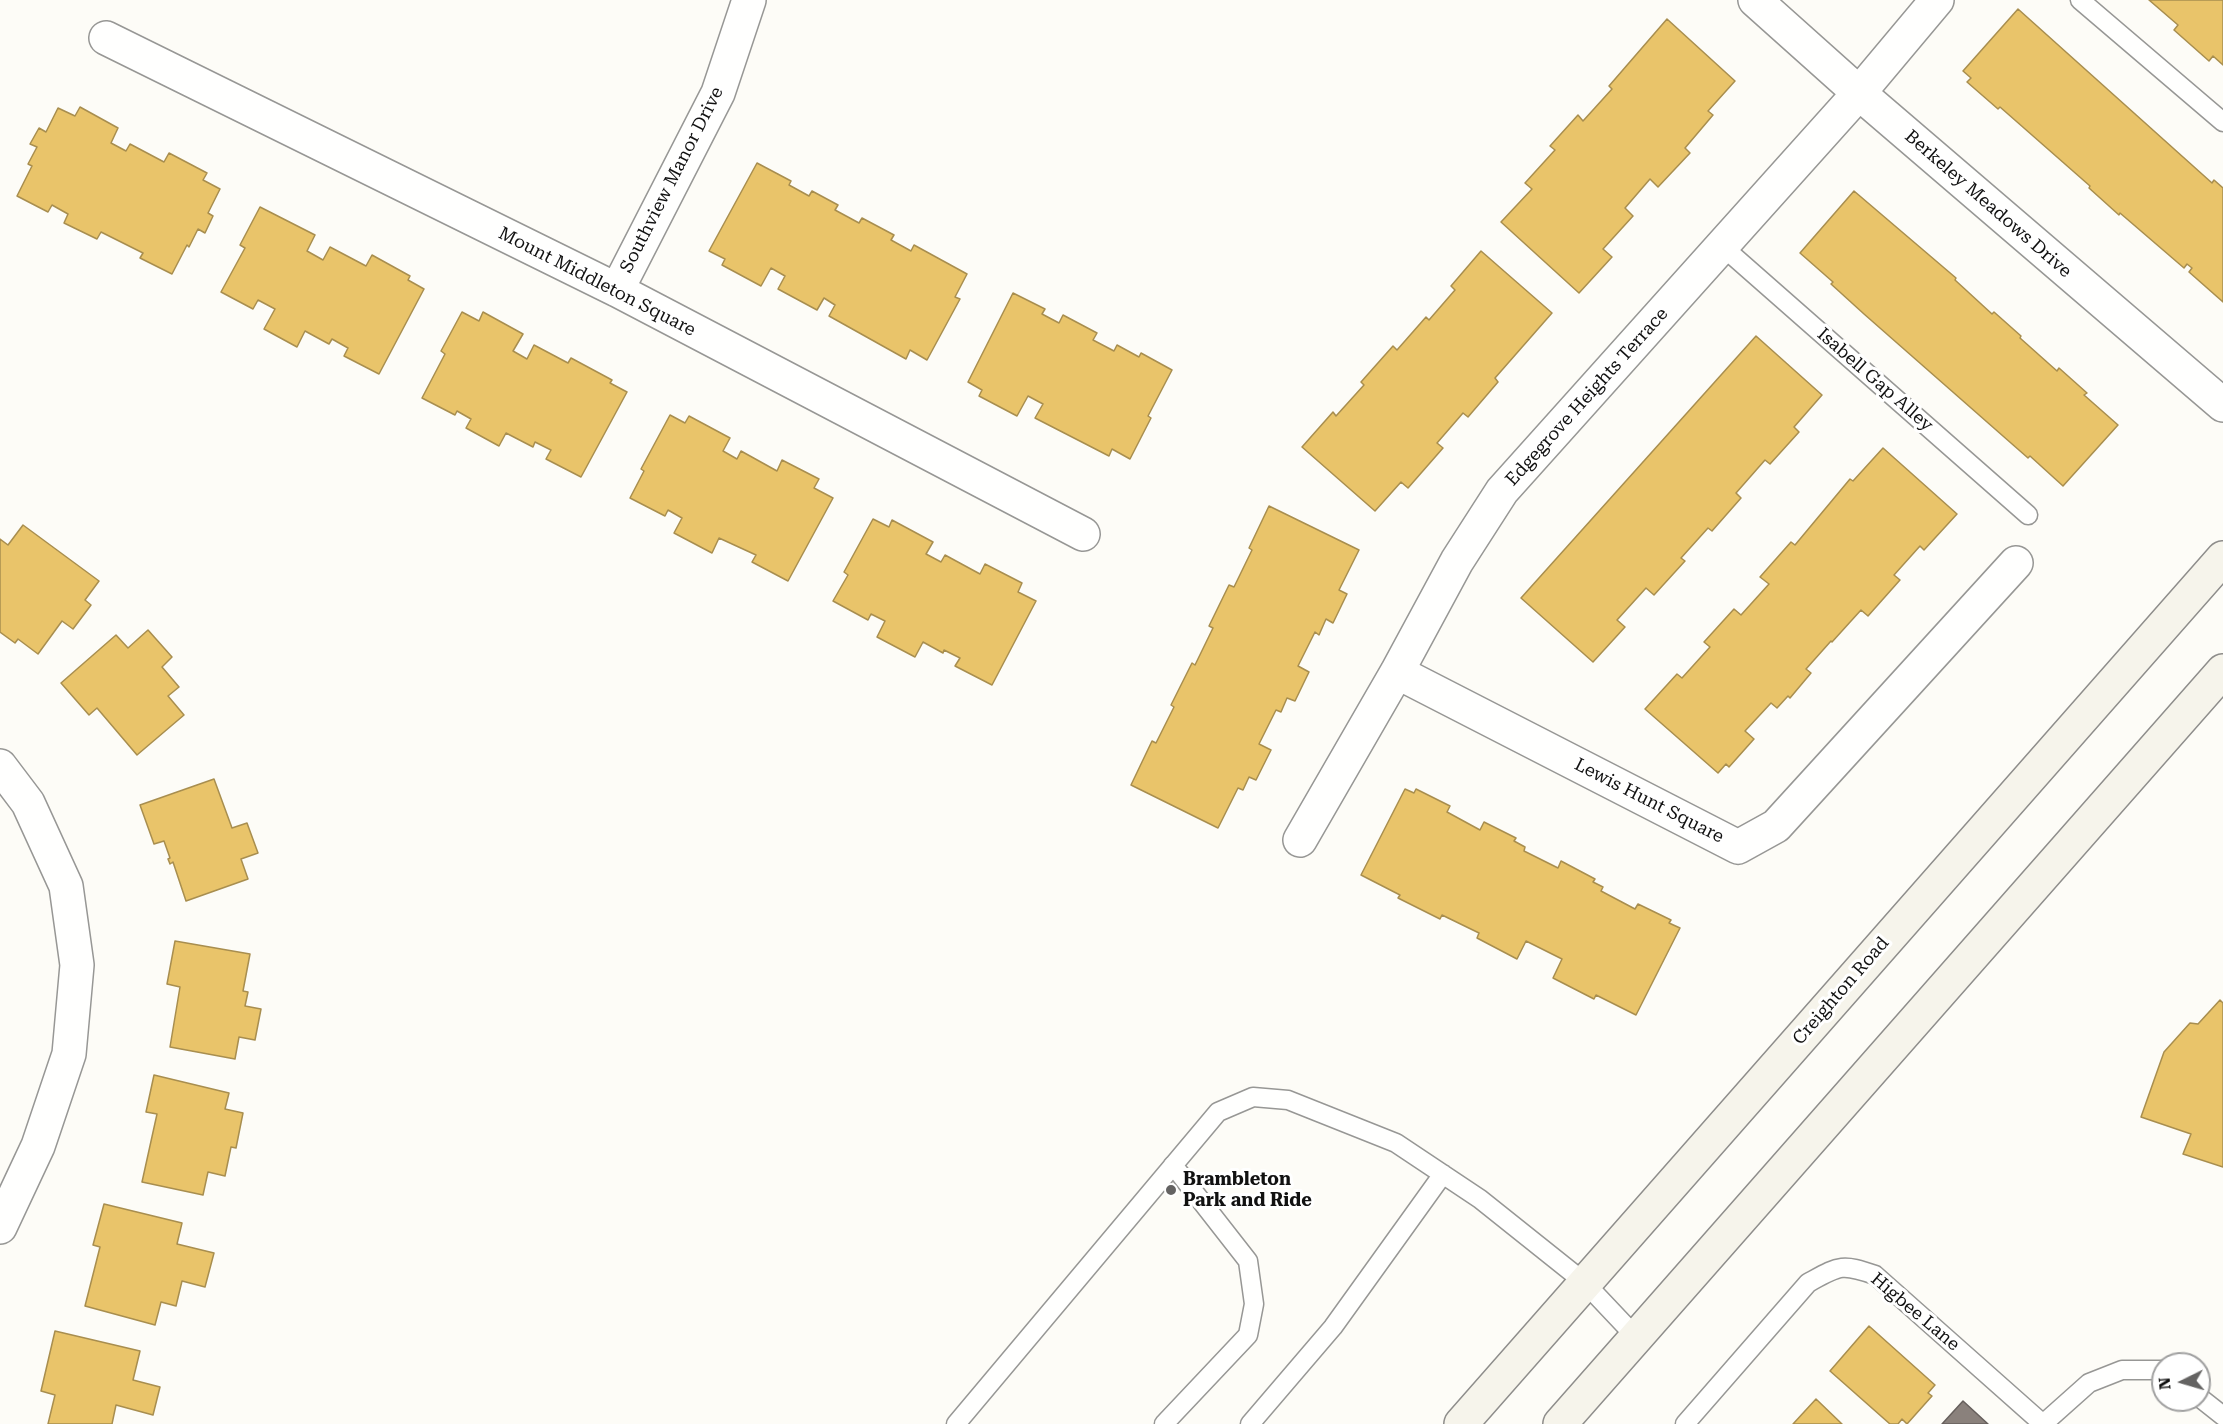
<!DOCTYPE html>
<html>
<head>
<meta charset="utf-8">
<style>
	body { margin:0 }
	#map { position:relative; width:2223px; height:1424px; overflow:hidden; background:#fdfcf7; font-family:"Roboto Serif",serif }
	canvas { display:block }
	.north { position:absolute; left:2151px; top:1352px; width:60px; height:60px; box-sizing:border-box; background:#fff; border:2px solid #a0a0a0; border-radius:50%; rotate:265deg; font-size:16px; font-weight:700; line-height:24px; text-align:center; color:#111 }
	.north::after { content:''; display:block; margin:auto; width:21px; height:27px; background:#646362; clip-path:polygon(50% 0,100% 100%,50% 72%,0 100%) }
</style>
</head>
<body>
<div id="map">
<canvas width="2223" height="1424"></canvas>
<div class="north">N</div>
</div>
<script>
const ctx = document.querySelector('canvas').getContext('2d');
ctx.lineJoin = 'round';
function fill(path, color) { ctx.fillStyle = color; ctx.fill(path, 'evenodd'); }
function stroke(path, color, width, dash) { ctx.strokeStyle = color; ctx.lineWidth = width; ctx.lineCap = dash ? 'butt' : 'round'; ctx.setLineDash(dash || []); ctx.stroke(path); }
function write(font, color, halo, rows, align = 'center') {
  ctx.font = font + ' "Roboto Serif",serif'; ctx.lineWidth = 6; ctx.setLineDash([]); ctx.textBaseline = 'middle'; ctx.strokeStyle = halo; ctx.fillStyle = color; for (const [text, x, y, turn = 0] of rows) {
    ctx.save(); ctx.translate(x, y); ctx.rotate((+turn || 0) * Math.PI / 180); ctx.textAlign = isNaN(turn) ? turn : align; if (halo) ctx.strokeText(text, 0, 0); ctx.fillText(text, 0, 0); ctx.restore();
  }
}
const homes = new Path2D(`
	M2149 0H2223V65L2213 56 2209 61 2174 30 2178 25Z
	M2018 9 2212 183 2214 180 2223 188V302L2189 272 2192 268 2187 264 2184 268 2120 213 2119 215 2089 188 2090 186 2000 107 1998 109 1967 82 1971 78 1963 71Z
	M1667 19 1735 81 1708 111 1713 115 1685 148 1690 153 1658 187 1650 179 1625 208 1633 216 1603 249 1612 257 1579 293 1501 222 1532 189 1525 183 1555 150 1550 146 1578 115 1583 121 1612 89 1609 86Z
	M80 107 118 128 111 143 126 151 130 144 164 162 169 153 207 173 203 180 220 189 208 213 213 216 205 233 198 229 189 247 187 245 172 274 140 258 143 253 101 232 97 239 64 223 68 214 52 205 48 212 17 196 32 166 28 164 37 147 30 144 39 128 46 132 58 108 75 116Z
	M757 163 791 181 789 185 809 196 812 191 838 205 835 210 859 223 862 218 894 235 891 240 911 251 914 245 967 274 955 297 960 299 927 360 910 350 906 359 829 316 835 305 824 298 817 310 778 289 785 276 771 268 761 286 722 265 725 259 709 251Z
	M1854 191 1956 278 1955 280 1992 314 1994 312 2021 336 2020 338 2057 371 2059 368 2087 393 2084 395 2118 425 2063 486 2030 456 2028 458 1864 314 1831 284 1833 282 1800 253Z
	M260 207 315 235 307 251 323 260 330 247 366 266 372 255 410 276 408 280 424 289 379 374 344 356 348 348 332 339 329 344 305 331 297 347 264 329 275 309 258 300 253 309 221 292 245 248 240 245Z
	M1481 251 1552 313 1495 378 1498 382 1468 417 1463 413 1437 443 1443 448 1408 488 1401 482 1375 511 1302 447 1333 412 1336 416 1364 385 1361 382 1393 346 1397 350 1426 317 1429 320 1455 290 1451 286Z
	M1013 293 1045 309 1042 314 1059 323 1063 315 1097 333 1093 340 1114 351 1117 345 1139 357 1141 353 1172 370 1148 416 1151 418 1130 459 1112 449 1109 456 1035 418 1043 404 1028 396 1017 416 979 396 982 390 968 382Z
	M462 312 479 321 483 312 523 334 513 351 527 359 534 345 568 363 571 358 612 380 610 383 627 392 581 477 546 459 551 450 535 442 533 447 506 433 499 446 466 428 471 419 457 411 455 415 422 398 445 354 441 351Z
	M1756 336 1822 395 1794 427 1799 432 1770 464 1765 460 1736 493 1741 498 1712 531 1708 528 1681 558 1685 561 1654 595 1646 588 1617 620 1625 627 1593 662 1521 598Z
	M670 415 685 423 689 416 730 438 723 451 737 459 741 451 777 471 782 460 819 479 814 488 833 498 788 581 752 562 756 555 719 538 712 553 674 533 682 518 668 510 665 516 630 498 644 471 641 469Z
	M1883 448 1957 514 1924 550 1920 546 1894 575 1900 580 1868 616 1861 610 1832 642 1831 641 1806 669 1811 673 1790 698 1788 696 1777 708 1771 703 1745 731 1754 739 1729 767 1726 764 1718 773 1645 709 1677 674 1682 678 1710 647 1704 642 1734 609 1741 615 1769 584 1760 577 1791 542 1795 545 1850 479 1853 481Z
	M1269 506 1359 550 1339 590 1347 594 1333 623 1326 619 1319 635 1315 632 1298 666 1309 672 1295 701 1287 698 1281 712 1276 710 1259 744 1271 750 1256 780 1249 777 1243 790 1238 788 1218 828 1131 785 1152 741 1156 743 1174 707 1171 705 1192 663 1195 665 1213 628 1209 626 1229 585 1234 587 1252 550 1249 548Z
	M873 519 889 527 892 520 933 542 926 554 941 562 945 555 980 574 985 564 1022 583 1018 592 1036 601 992 685 955 666 960 658 944 650 943 653 923 642 915 657 877 637 885 621 871 614 868 620 833 601 848 575 844 572Z
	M23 525 99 581 85 600 91 605 73 629 62 621 38 654 18 639 15 643 0 632V539L8 545Z
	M148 630 172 657 162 667 179 687 168 696 184 715 137 755 97 708 89 715 61 683 116 635 128 648Z
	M214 779 232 828 247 823 258 853 241 859 248 879 186 901 173 862 170 864 168 859 170 858 164 841 154 844 140 805Z
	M1405 789 1414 793 1416 789 1450 806 1447 812 1480 830 1484 822 1516 838 1514 841 1525 847 1524 851 1558 868 1561 861 1595 879 1593 882 1603 887 1601 891 1635 909 1638 904 1671 920 1669 923 1680 928 1636 1015 1596 995 1594 999 1553 978 1562 959 1526 941 1517 959 1477 938 1479 933 1442 915 1440 919 1398 898 1400 895 1361 875Z
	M175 941 250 954 243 991 248 992 245 1006 261 1009 255 1040 239 1037 235 1059 170 1047 180 987 167 984Z
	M2220 1000 2223 1003V1167L2183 1154 2191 1134 2141 1117 2164 1052 2190 1023 2198 1024Z
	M154 1075 229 1093 225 1109 243 1113 236 1148 231 1147 225 1176 208 1172 203 1195 142 1182 157 1114 146 1112Z
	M104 1204 182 1223 177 1244 214 1253 205 1287 182 1281 176 1306 161 1302 155 1325 85 1306 100 1247 93 1245Z
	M1869 1326 1935 1385 1928 1393 1932 1396 1907 1424 1902 1419 1898 1424H1890L1830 1371Z
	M55 1331 140 1351 133 1380 160 1387 153 1415 116 1405 112 1424H48L55 1395 41 1391Z
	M1816 1399 1842 1424H1793Z`);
const industry = new Path2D(`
	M1963 1401 1988 1424H1942Z`);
const lane = new Path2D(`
	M2080 0 2223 122
	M1722 246 2028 515
	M2199 1397 2223 1416
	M956 1424 1218 1112 1253 1097 1288 1100 1396 1143 1480 1199 1584 1282 1636 1337
	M1164 1424 1248 1335 1254 1304 1248 1261 1173 1165
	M1250 1424 1333 1327 1443 1174
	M1685 1424 1808 1283C1839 1266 1841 1263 1875 1275L2043 1424
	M2043 1424 2089 1383 2122 1370H2163`);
const street = new Path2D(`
	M1755 0 1859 93 2223 405
	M106 38 617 290 1083 534
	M617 290 718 93 749 0
	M1397 672 1738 847 1776 826 2016 563
	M0 766 28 803 66 886 77 965 69 1054 38 1146 0 1227
	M1300 840 1397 672 1457 561 1502 491 1859 93 1937 0`);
const secondary = new Path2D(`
	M1461 1424 2223 558
	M1560 1424 2223 671`);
const markers = [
	[1171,1190,6,"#646362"]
];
const streetNames = [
	["Southview Manor Drive",672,180,-63],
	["Berkeley Meadows Drive",1988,204,41],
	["Mount Middleton Square",597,282,27],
	["Isabell Gap Alley",1875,380,41],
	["Edgegrove Heights Terrace",1587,397,-48],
	["Lewis Hunt Square",1649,801,27],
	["Creighton Road",1841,991,-49],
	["Higbee Lane",1915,1312,40]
];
const poiNames = [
	["Brambleton",1183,1180],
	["Park and Ride",1183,1201]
];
fill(homes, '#e9c46a');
stroke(homes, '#a88e4f', 1.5);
fill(industry, '#8a817c');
stroke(industry, '#665f5c', 1.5);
stroke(lane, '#979795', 21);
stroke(street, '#979795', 36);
stroke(secondary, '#8e8d8b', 36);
stroke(lane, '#fffffe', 18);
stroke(street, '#fffffe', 33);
stroke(secondary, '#f6f4eb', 33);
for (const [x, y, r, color] of markers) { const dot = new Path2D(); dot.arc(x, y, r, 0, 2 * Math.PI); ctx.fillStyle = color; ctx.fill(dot); stroke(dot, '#fff', 2); }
write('18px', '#111', '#fff', streetNames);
write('bold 18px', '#111', '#fff', poiNames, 'left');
</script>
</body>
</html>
